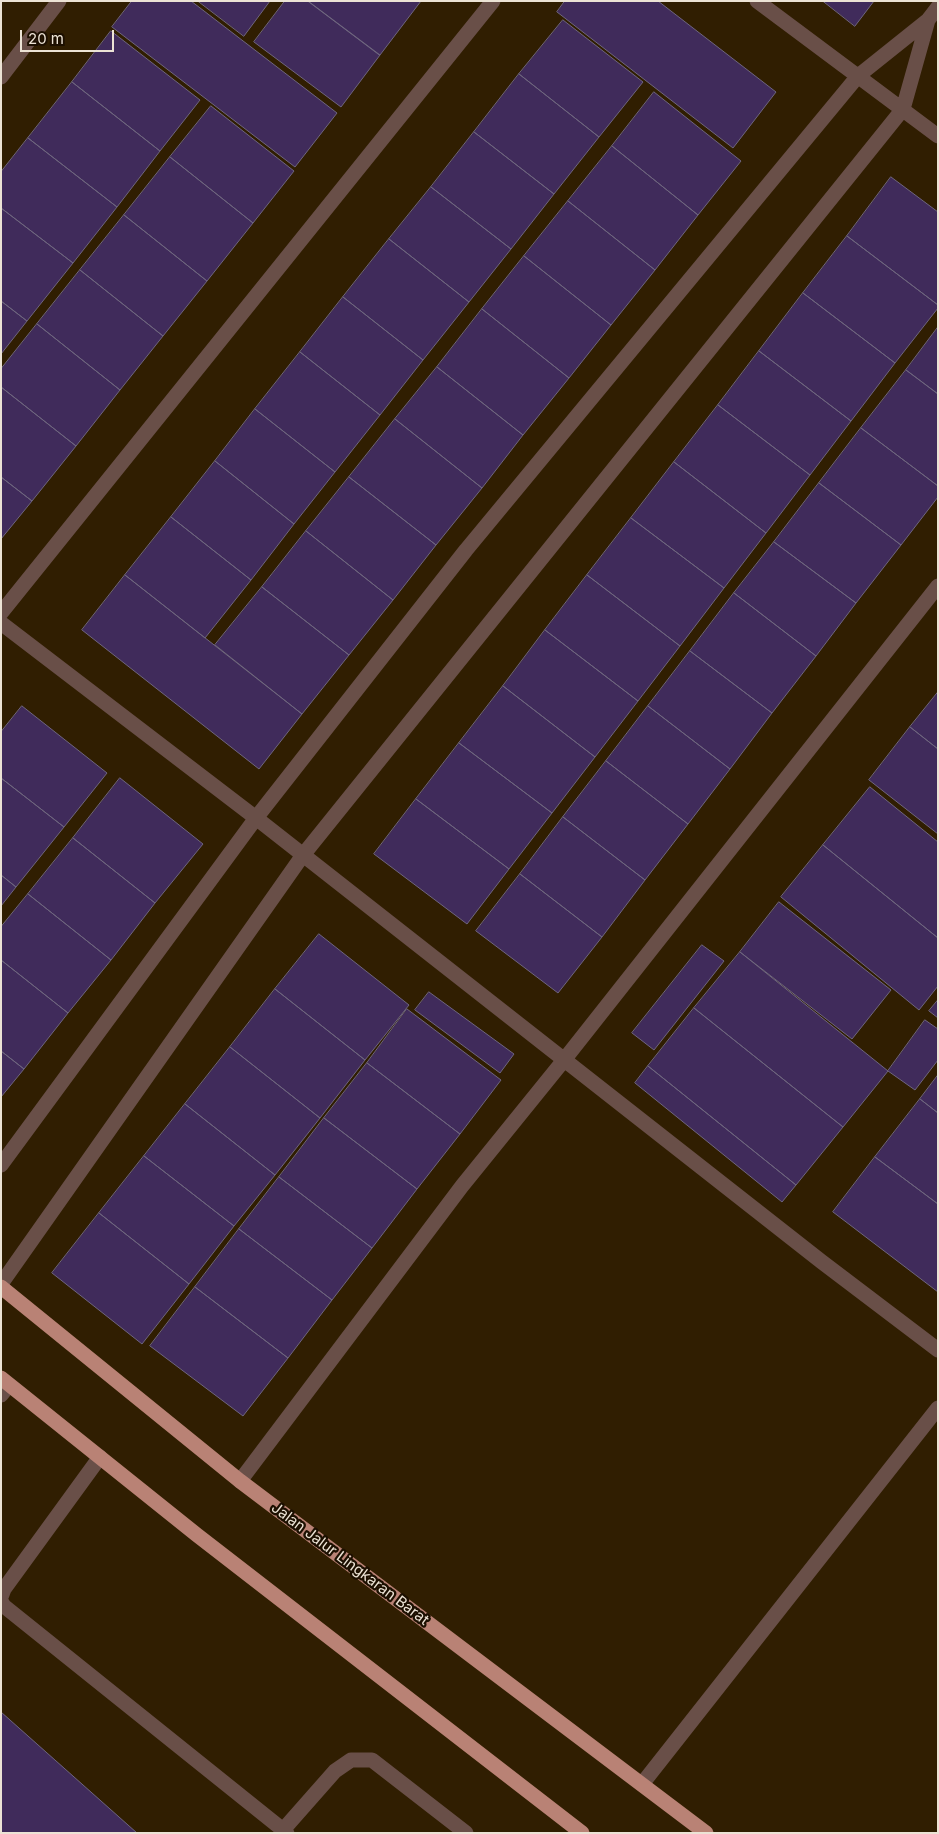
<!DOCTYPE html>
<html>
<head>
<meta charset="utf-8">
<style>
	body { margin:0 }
	#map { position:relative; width:939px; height:1834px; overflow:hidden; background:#251803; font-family:Inter,sans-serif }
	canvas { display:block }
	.frame { position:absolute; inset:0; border:2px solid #ece3d5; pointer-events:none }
	.scale { position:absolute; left:20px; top:30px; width:94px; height:22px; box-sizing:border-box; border:2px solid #ece3d5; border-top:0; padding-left:6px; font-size:15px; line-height:18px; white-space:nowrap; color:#ece3d5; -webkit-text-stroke:4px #1c0f00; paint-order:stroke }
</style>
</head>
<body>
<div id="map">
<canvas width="939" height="1834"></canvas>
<div class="frame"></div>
<div class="scale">20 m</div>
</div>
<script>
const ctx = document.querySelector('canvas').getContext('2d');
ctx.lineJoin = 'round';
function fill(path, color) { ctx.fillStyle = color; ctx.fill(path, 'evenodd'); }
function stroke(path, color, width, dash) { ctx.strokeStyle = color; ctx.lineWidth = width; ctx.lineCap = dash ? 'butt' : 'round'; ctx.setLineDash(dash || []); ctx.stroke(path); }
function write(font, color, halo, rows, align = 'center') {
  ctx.font = font + ' Inter,sans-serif'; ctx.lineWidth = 4.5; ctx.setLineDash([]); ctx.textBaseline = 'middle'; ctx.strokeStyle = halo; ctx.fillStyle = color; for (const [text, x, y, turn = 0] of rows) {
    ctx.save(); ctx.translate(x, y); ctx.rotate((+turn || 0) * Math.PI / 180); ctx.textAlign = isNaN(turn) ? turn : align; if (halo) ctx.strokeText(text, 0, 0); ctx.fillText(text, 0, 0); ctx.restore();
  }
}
const built = new Path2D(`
	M1 1H938V1833H1Z`);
const building = new Path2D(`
	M132 1H191L337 113 295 167 112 27Z
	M198 1H270L244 36Z
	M285 1H308L380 55 341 107 254 42Z
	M308 1H421L380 55Z
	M565 1H658L776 92 733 148 557 12Z
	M823 1H874L855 26Z
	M563 20 643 82 599 137 519 74Z
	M111 31 200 100 160 151 72 82Z
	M519 74 599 137 554 194 474 132Z
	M72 82 160 151 117 207 28 138Z
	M654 92 741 161 698 215 612 146Z
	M211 106 294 171 253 223 170 157Z
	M474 132 554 194 511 249 431 187Z
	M28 138 117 207 73 263 1 208V172Z
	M612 146 698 215 655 270 568 201Z
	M170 157 253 223 207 281 124 215Z
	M891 177 938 212V305L847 236Z
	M431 187 511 249 469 302 389 239Z
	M568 201 655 270 611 325 524 256Z
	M1 208 73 263 27 321 1 301Z
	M124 215 207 281 163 336 80 270Z
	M847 236 938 305V308L895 363 803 293Z
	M389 239 469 302 423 360 343 297Z
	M524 256 611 325 569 378 482 309Z
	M80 270 163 336 120 390 37 324Z
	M803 293 895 363 851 421 759 351Z
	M343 297 423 360 380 415 300 352Z
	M1 301 27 321 1 354Z
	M482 309 569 378 523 435 437 367Z
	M37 324 120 390 76 446 1 387V369Z
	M938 327V394L906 370Z
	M759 351 851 421 810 475 718 405Z
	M300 352 380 415 335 472 255 409Z
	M437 367 523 435 482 488 395 419Z
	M906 370 938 394V486L861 428Z
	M1 387 76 446 32 501 1 477Z
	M718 405 810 475 766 533 674 462Z
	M255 409 335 472 294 524 215 461Z
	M395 419 482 488 436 545 349 477Z
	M861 428 938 486V497L901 545 819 483Z
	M215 461 294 524 251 580 171 517Z
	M674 462 766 533 724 588 631 518Z
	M1 477 32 501 1 539Z
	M349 477 436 545 393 600 306 531Z
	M819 483 901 545 856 603 774 542Z
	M171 517 251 580 205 638 125 575Z
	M631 518 724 588 680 646 587 575Z
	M306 531 393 600 349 655 262 587Z
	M774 542 856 603 816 656 734 593Z
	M125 575 302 714 259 769 82 630Z
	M587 575 680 646 638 701 545 630Z
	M262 587 349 655 302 714 215 645Z
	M734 593 816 656 772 713 690 651Z
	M545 630 638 701 595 757 503 686Z
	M690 651 772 713 730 769 648 706Z
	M503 686 595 757 552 813 459 743Z
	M938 692V749L910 727Z
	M22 706 107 773 64 827 1 778V732Z
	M648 706 730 769 688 824 606 761Z
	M910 727 938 749V834L869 780Z
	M459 743 552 813 509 869 416 799Z
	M606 761 688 824 645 880 563 817Z
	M1 778 64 827 16 887 1 875Z
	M120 778 203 844 155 903 73 838Z
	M870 787 938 842V938L823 845Z
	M416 799 509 869 467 924 374 854Z
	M563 817 645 880 602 937 520 874Z
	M73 838 155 903 111 960 28 894Z
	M823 845 938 938V986L919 1010 781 897Z
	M520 874 602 937 558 993 476 931Z
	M1 875 16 887 1 906Z
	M28 894 111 960 68 1013 1 960V927Z
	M779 902 891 990 852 1039 740 952Z
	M319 934 409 1005 365 1060 275 989Z
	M702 945 724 961 654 1050 632 1033Z
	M740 952 888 1071 843 1127 694 1008Z
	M1 960 68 1013 24 1069 1 1051Z
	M275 989 365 1060 320 1118 230 1047Z
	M429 992 514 1054 500 1073 415 1010Z
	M938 1000V1018L929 1011Z
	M694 1008 843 1127 796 1185 648 1066Z
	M407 1009 501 1080 460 1134 367 1063Z
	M925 1020 938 1029V1060L915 1090 888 1071Z
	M230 1047 320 1118 275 1175 185 1104Z
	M1 1051 24 1069 1 1097Z
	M367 1063 460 1134 417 1189 324 1118Z
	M648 1066 796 1185 782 1202 635 1083Z
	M938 1075V1113L920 1099Z
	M920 1099 938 1113V1204L875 1157Z
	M185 1104 275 1175 234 1226 144 1156Z
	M324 1118 417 1189 372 1248 279 1177Z
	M144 1156 234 1226 189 1284 99 1213Z
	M875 1157 938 1204V1292L833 1212Z
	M279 1177 372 1248 332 1300 239 1229Z
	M99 1213 189 1284 142 1344 52 1273Z
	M239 1229 332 1300 288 1358 195 1287Z
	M195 1287 288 1358 243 1416 150 1346Z
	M1 1712 137 1833H1Z`);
const minor = new Path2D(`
	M757 1 938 136
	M1 77 59 1
	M1 613 493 1
	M1 623 256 818 822 1262 938 1350
	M1 1165 256 818 466 550 858 76 928 20 938 7
	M1 1284 303 855 903 109 928 20
	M1 1395 9 1385
	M240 1481 462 1186 564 1060 938 586
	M1 1597 4 1589 100 1457
	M1 1601 4 1606 287 1833
	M642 1784 938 1408
	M283 1830 335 1771 351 1760H372L466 1833`);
const major = new Path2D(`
	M1 1287 240 1481 706 1833
	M1 1378 197 1535 582 1833`);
const streetNames = [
	["Jalan Jalur Lingkaran Barat",350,1564,37]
];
fill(built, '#301e01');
fill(building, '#402b5b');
stroke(building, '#6e657e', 1);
stroke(minor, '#694f48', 15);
stroke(major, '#b98275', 15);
write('15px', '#ece3d5', '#1c0f00', streetNames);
</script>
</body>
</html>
